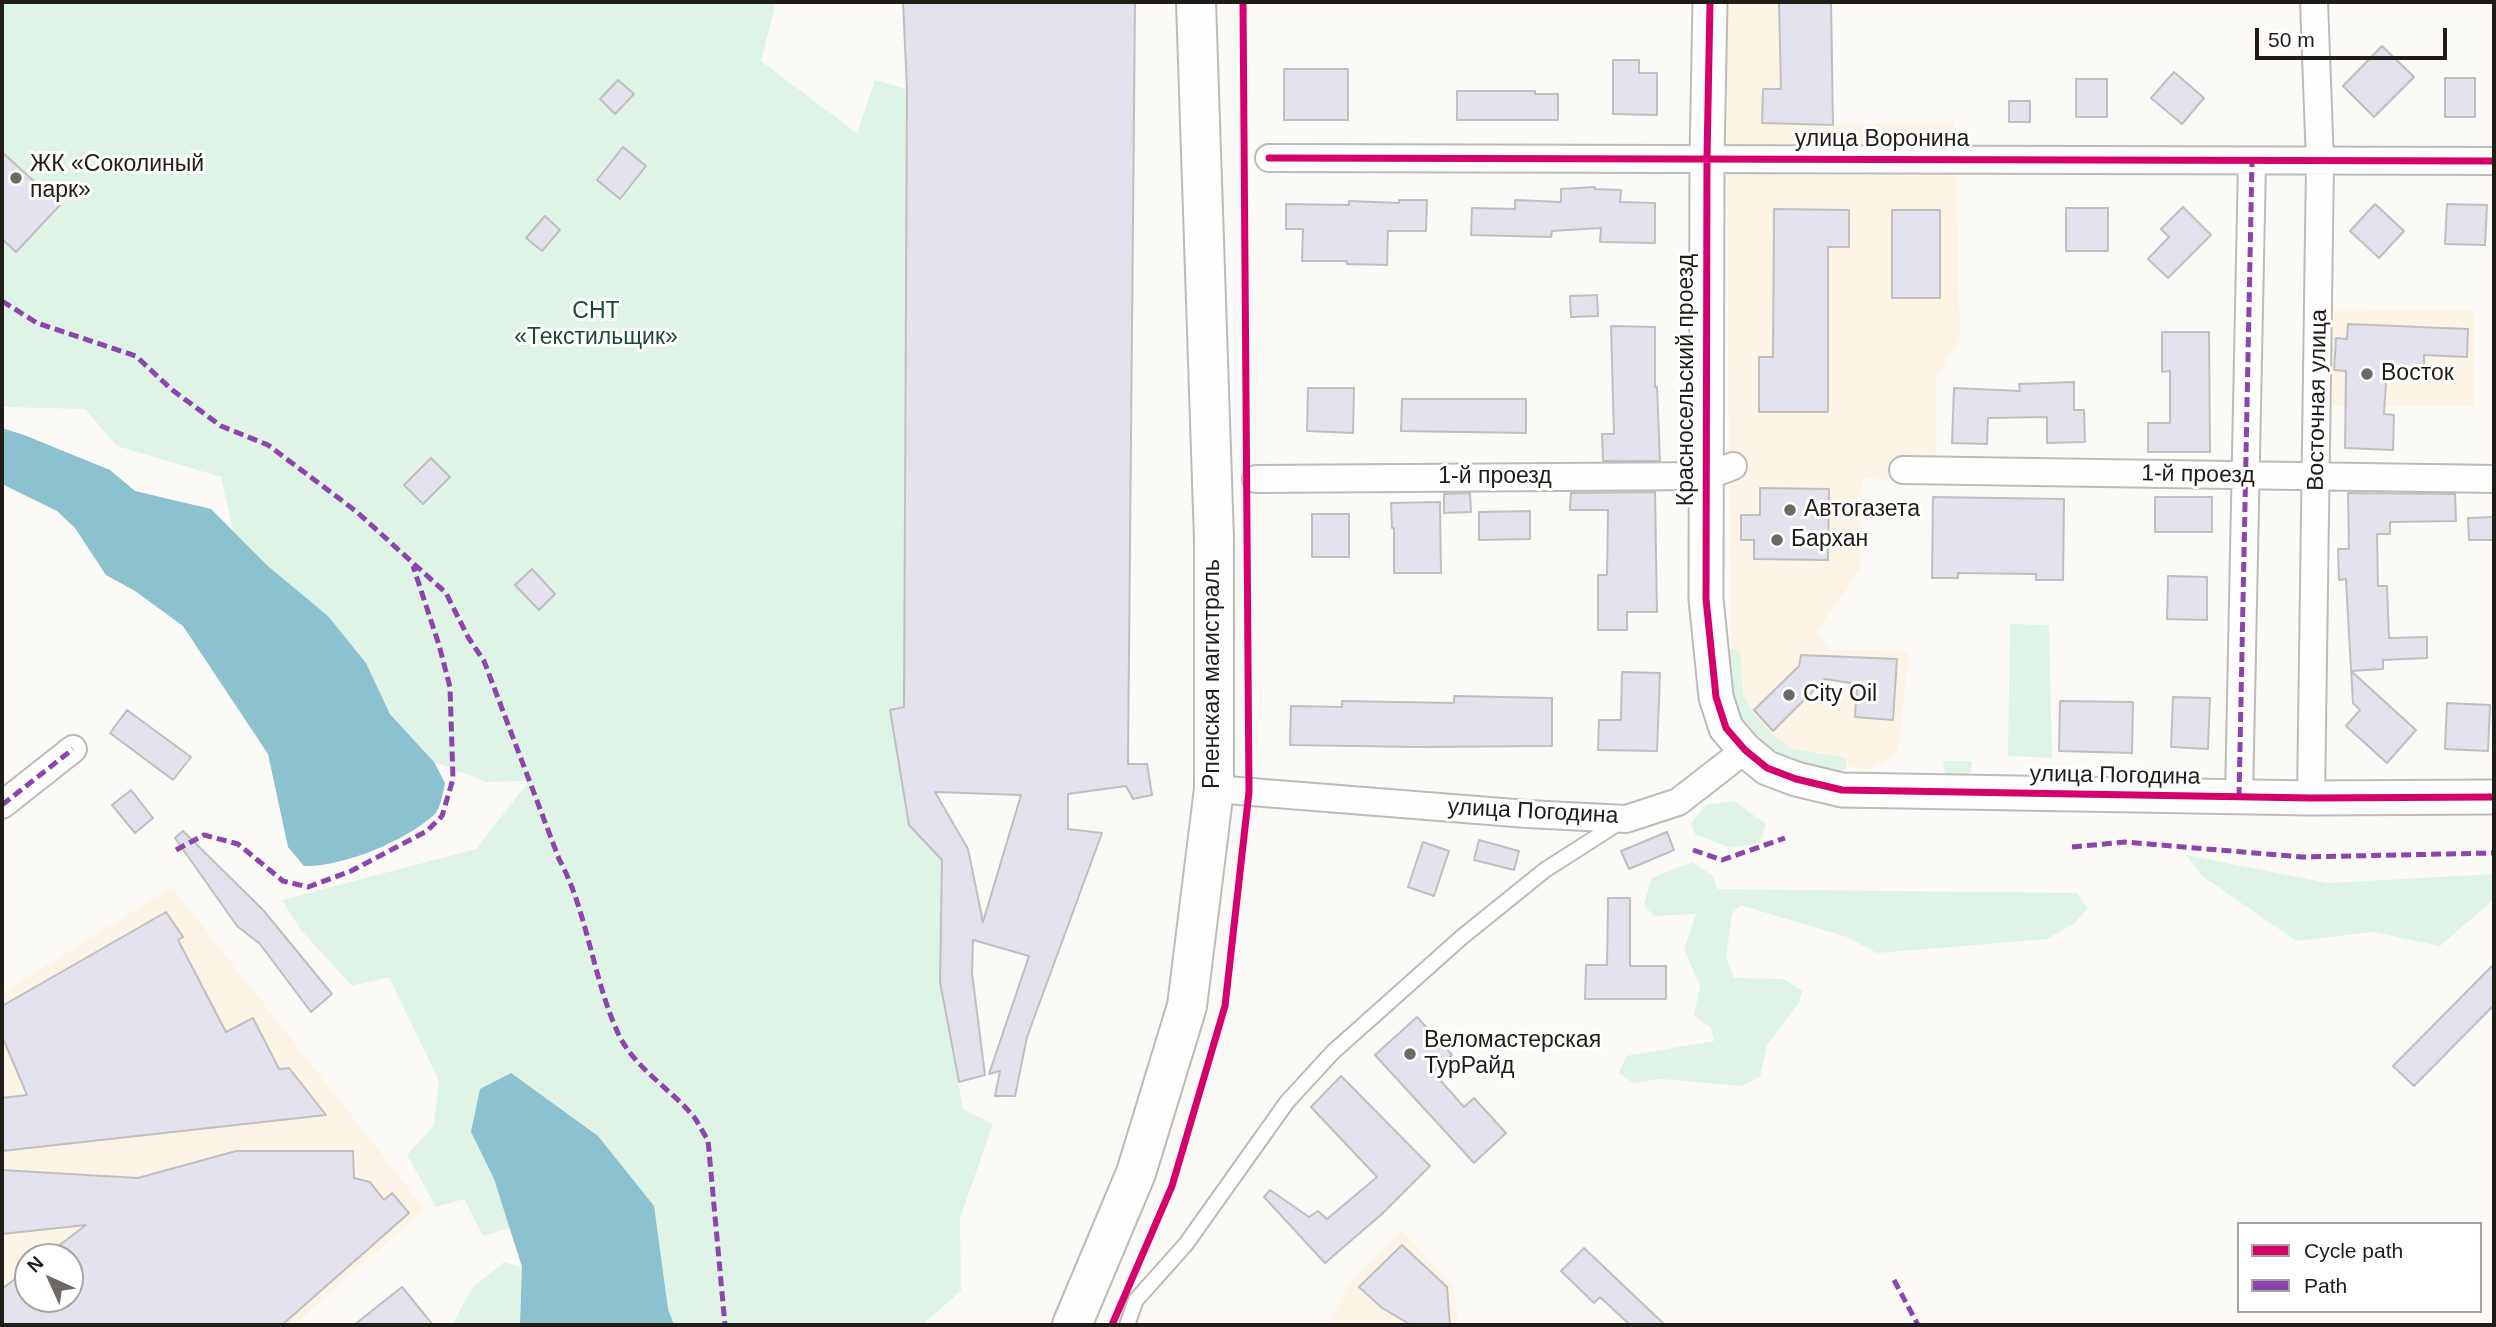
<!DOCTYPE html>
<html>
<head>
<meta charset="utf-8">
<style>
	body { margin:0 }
	#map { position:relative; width:2496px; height:1327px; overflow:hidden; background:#fcfaf7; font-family:Helvetica,sans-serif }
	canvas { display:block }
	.frame { position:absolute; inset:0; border:4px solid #201d18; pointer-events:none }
	.legend { position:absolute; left:2237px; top:1222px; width:245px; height:91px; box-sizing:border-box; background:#fff; border:2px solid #a6a5a3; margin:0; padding:9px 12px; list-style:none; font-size:21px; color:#201d18 }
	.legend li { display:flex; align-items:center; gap:14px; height:35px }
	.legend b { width:35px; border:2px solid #a6a5a3 }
	.north { position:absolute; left:14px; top:1243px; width:70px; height:70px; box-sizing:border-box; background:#fff; border:2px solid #a6a5a3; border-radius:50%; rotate:315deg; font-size:19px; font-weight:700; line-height:28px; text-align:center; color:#201d18 }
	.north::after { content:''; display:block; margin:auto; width:24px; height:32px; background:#6d6a66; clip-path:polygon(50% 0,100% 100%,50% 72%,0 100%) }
	.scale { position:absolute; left:2255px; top:28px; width:192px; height:32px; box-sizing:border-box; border:4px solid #201d18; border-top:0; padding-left:9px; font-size:21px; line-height:24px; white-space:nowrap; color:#201d18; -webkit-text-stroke:5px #fff; paint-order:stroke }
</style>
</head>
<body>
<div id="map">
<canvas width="2496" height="1327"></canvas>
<div class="frame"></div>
<ul class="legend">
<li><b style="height:9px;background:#d6006c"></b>Cycle path</li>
<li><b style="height:9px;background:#8e44ad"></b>Path</li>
</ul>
<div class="north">N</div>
<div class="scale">50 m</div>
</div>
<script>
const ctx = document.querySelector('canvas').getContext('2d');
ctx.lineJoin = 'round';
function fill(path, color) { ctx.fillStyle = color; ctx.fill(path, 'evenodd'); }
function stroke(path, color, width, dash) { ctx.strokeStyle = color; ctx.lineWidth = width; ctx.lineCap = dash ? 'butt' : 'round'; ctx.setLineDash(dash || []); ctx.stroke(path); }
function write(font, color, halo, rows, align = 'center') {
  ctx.font = font + ' Helvetica,sans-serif'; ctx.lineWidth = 6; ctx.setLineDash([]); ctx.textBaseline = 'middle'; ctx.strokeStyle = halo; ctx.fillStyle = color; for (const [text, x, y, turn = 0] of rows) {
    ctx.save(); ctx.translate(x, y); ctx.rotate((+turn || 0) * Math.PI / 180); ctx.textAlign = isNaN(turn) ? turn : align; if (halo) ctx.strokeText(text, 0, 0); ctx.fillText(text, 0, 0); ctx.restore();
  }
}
const built = new Path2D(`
	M1725 2H1831L1833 125 1954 123 1960 338 1936 379V482L1861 478 1860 569 1817 632 1831 650 1909 651 1898 754 1869 770 1790 756 1735 697 1731 644Z
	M2327 309 2474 310V406H2327Z
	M172 887 425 1209 294 1325H2V993ZM28 1257H70V1299H28Z
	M1402 1230 1454 1287 1459 1325H1328L1350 1282Z`);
const green = new Path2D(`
	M2 2H776L761 61 857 133 875 80 907 89 904 707 890 710 942 860 940 982 963 1109 993 1124 960 1218 961 1291 922 1325H674L668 1309 471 1132 494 1179 510 1228 483 1236 464 1199 436 1207 407 1155 434 1125 439 1081 389 977 352 986 300 929 282 900 476 849 529 781 487 782 434 762 390 713 366 663 328 616 269 567 233 531 221 477 117 446 85 409 2 407Z
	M2010 624 2049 625 2052 758 2008 756Z
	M1734 649 1740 653 1743 694 1753 713 1773 735 1792 749 1846 758V769L1839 772 1788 758 1765 744 1743 722 1730 698 1725 654 1728 650Z
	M1943 761H1972L1971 771 1965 781 1946 778Z
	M1734 801 1766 824 1760 843 1731 848 1695 834 1691 823 1706 805Z
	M2186 855 2328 883 2494 874V899L2440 946 2373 932 2296 941 2201 875Z
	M1692 862 1713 876 1717 889 2077 893 2087 909 2075 923 2047 939 1877 953 1847 937 1740 905 1732 914 1726 957 1734 978 1784 979 1802 991 1799 1003 1767 1045 1760 1077 1741 1086 1661 1079 1633 1083 1619 1073 1626 1056 1714 1041 1711 1028 1694 1016 1700 986 1684 949 1696 914 1653 916 1644 904 1652 878Z
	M504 1262 522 1267 520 1325H452L473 1287Z`);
const water = new Path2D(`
	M2 428 24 435 110 470 135 491 211 509 269 567 328 616 366 663 390 714 434 762 445 783C443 792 441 807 435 814 406 841 343 867 304 866L288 847 268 754 183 626 135 591 106 575 75 528 57 511 2 484Z
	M511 1073 598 1136 654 1206 668 1309 674 1325H520L522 1267 494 1179 471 1132 480 1089Z`);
const building = new Path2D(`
	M903 2H1135L1128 764H1147L1152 795 1133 799 1126 786 1068 794V829L1102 833 1027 1037 1015 1096H995L1000 1071 989 1074 1029 956 973 940 972 973 985 1075 959 1082 940 982 942 860 909 825 890 710 904 707 907 89ZM935 792 1021 795 983 922 968 849Z
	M1779 2H1831L1833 125 1762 123 1763 89H1781Z
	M2382 46 2414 77 2374 117 2343 86Z
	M1613 60H1639V73H1657V115L1613 114Z
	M1284 69H1348V120H1284Z
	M2174 72 2204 98 2182 124 2151 98Z
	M2445 78H2475V117H2445Z
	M2076 79H2107V117H2076Z
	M618 80 634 94 615 114 600 99Z
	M1457 91H1535V94H1558V120H1457Z
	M2009 101H2030V122H2009Z
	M623 147 646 166 620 199 597 180Z
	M2 152 60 205 16 252 2 239Z
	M1595 187V189L1621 190 1620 202 1655 203V243L1600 242 1601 228 1552 231 1551 237 1471 235 1472 208 1515 209V200L1561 202V189Z
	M1399 200H1427L1426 231H1388L1387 265 1347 264V261H1302L1303 229H1286V204L1349 205V201L1399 203Z
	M2375 204 2404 231 2379 258 2350 231Z
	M2447 204 2487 205 2485 245 2445 244Z
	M2183 207 2211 235 2168 278 2148 259 2169 237 2161 229Z
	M2066 208H2108V251H2066Z
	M1774 209 1849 210V247H1828V412H1759V357H1773Z
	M1892 210H1940V298H1892Z
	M545 216 560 230 542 251 526 238Z
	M1597 295 1598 316 1571 317 1570 296Z
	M2348 324 2468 329 2467 357 2424 355V368L2387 367 2384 414 2394 415 2393 450 2345 448 2346 371 2334 370 2336 338 2347 339Z
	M1611 326 1655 327V387H1657L1660 461H1603L1602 434H1614Z
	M2162 332H2209L2210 452H2148V423H2170V371L2162 372Z
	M2074 382V410H2084L2085 442 2047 443V417L1988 418 1987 444 1952 443 1954 388 2020 391 2019 384Z
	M1308 388H1354L1353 433 1307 431Z
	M1402 399H1526V433L1401 431Z
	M431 458 450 477 423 504 404 485Z
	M1760 488 1829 489 1828 560 1754 559V540H1741V515H1760Z
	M1655 492 1657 612H1627V630H1598V575H1607L1608 510H1570L1571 493Z
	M1470 493 1471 512 1444 513V494Z
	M2348 493 2455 494 2456 521 2390 522V534H2377L2378 586H2387L2389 638 2427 637V658L2383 660V669L2351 671 2416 730 2387 763 2346 726 2360 710 2353 703 2349 634 2346 579 2339 580 2338 549H2349Z
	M1933 497 2064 499 2063 580H2036V574L1958 573V578H1932Z
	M2155 497H2212V532H2155Z
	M1440 502 1441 573H1394V528H1392L1391 503Z
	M1530 511V539L1479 540V512Z
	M1312 514H1349V557H1312Z
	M2494 517V540H2469L2468 518Z
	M532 569 555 594 539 610 515 585Z
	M2168 576 2207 577V620L2167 619Z
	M1801 655 1897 659 1893 720 1855 717 1857 684 1825 679 1773 731 1754 710 1799 666Z
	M1622 672 1660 673 1657 751 1598 750 1599 720H1621Z
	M1454 696 1552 698V746L1417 747 1290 745 1291 706 1342 707V701L1454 703Z
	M2173 697 2210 698 2208 749 2171 747Z
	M2060 701 2133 702 2132 753 2059 751Z
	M2447 703 2490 705 2488 751 2445 749Z
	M127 710 191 757 173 780 110 733Z
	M131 790 153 818 135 833 112 805Z
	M183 831 264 911 332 994 311 1012 260 944 237 926 175 838Z
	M1667 832 1674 850 1629 869 1621 851Z
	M1479 840 1519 851 1514 870 1474 860Z
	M1423 842 1449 851 1434 896 1408 887Z
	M1608 898H1630V966H1666V999H1585L1586 965H1607Z
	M166 912 183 937 178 940 226 1032 253 1018 279 1069 289 1068 326 1115 2 1151V1098L27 1095 2 1036V1006Z
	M2494 964V1005L2414 1086 2393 1066Z
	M1417 1017 1452 1055 1433 1072 1464 1107 1474 1098 1506 1133 1474 1163 1375 1055Z
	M1341 1076 1430 1166 1382 1214 1325 1263 1264 1197 1270 1190 1309 1217 1318 1211 1327 1219 1377 1177 1311 1107Z
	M236 1151H353L354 1178 370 1182 384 1200 392 1193 409 1213 282 1325H2V1289L28 1269V1299H70V1257H44L86 1225 2 1234V1170L138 1178Z
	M1402 1245 1447 1287 1450 1325H1411L1382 1308 1359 1287Z
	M1584 1248 1665 1325H1630L1600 1297 1594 1303 1561 1271Z
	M402 1287 433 1325H354Z`);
const service = new Path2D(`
	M1127 1325 1136 1300 1186 1244 1287 1102 1333 1052 1462 937 1545 870 1620 822`);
const minor = new Path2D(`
	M1269 158 2494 161
	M1903 470 2494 479
	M1256 479 1707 476 1733 466
	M1214 789 1527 814 1626 819 1678 802 1745 750
	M2239 797 2252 162
	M2311 798 2320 162 2314 2
	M2 805 73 749`);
const tertiary = new Path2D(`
	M1710 2 1707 158 1706 599 1716 697 1726 728 1745 750 1767 768 1796 779 1842 790 2311 798 2494 797`);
const secondary = new Path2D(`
	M1072 1325 1136 1173 1187 1006 1214 789V540L1196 2`);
const quiet = new Path2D(`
	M2 301 37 323 136 356 171 389 221 426 268 445 357 512 446 593 468 637 484 661 559 859C587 910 593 979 618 1033 634 1068 670 1088 694 1117 699 1124 703 1133 708 1140L725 1325
	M2239 797 2252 162
	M2 805 73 749
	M2072 847 2125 842 2302 857 2494 853
	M176 850 204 835 238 844 283 881 308 887 351 871 427 831 442 816 453 779 450 687 439 645 413 566
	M1693 850 1722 860 1785 838
	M1894 1280 1918 1325`);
const cycleway = new Path2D(`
	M1710 2 1707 158 1706 599 1716 697 1726 728 1745 750 1767 768 1796 779 1842 790 2311 798 2494 797
	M1269 158 2494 161
	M1112 1325 1172 1186 1225 1006 1249 792 1243 2`);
const markers = [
	[16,178,7,"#6d6a66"],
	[2367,374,7,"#6d6a66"],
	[1790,510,7,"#6d6a66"],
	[1777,540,7,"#6d6a66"],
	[1789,695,7,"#6d6a66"],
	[1410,1054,7,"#6d6a66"]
];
const streetNames = [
	["улица Воронина",1882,140],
	["Красносельский проезд",1687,380,-90],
	["Восточная улица",2318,400,-89],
	["1-й проезд",2198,475,1],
	["1-й проезд",1495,477],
	["Рпенская магистраль",1213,674,-90],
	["улица Погодина",2115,776,1],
	["улица Погодина",1533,812,3]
];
const poiNames = [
	["ЖК «Соколиный",30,165],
	["парк»",30,191],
	["Восток",2381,374],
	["Автогазета",1804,510],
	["Бархан",1791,540],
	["City Oil",1803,695],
	["Веломастерская",1424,1041],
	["ТурРайд",1424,1067]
];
const parkNames = [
	["СНТ",596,312],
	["«Текстильщик»",596,338]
];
fill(built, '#fcf5e7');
fill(green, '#dff4e6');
fill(water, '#8cc1d0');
fill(building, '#e3e2ed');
stroke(building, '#bfbfc0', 2);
stroke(service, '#bdbbb7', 18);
stroke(minor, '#bdbbb7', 30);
stroke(tertiary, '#bdbbb7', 37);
stroke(secondary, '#bdbbb7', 42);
stroke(service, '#fffefe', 14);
stroke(minor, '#fffefe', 26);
stroke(tertiary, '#fffefe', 33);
stroke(secondary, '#fffefe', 38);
stroke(quiet, '#8e44ad', 5, [10, 5]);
stroke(cycleway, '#d6006c', 7);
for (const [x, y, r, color] of markers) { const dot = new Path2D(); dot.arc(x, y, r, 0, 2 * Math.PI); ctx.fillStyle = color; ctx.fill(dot); stroke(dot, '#fff', 2.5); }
write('23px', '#201d18', '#fff', streetNames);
write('23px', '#201d18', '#fff', poiNames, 'left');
write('23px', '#184b33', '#fff', parkNames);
</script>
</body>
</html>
